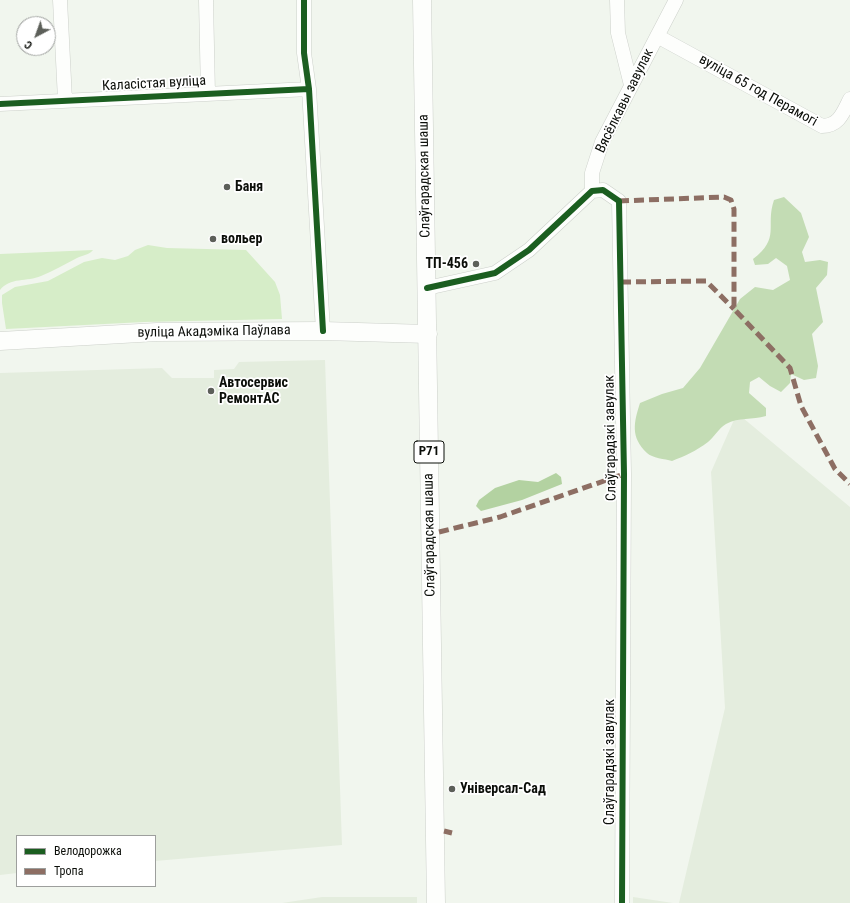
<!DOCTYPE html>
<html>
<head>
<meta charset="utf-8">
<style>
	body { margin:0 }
	#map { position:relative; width:850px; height:903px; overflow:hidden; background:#f1f6ee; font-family:"Roboto Condensed",sans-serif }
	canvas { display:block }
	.legend { position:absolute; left:16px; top:835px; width:140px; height:52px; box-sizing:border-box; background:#fff; border:1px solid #9d9f9d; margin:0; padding:5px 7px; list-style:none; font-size:12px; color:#0b0e09 }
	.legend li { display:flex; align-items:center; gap:8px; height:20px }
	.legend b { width:20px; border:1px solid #9d9f9d }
	.north { position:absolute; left:16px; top:16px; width:40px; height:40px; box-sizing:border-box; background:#fff; border:1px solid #9d9f9d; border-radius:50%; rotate:221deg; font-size:11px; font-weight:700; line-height:16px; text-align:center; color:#0b0e09 }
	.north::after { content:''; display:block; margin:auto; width:14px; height:18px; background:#5c5f59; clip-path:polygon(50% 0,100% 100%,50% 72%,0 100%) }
</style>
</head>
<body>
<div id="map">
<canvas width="850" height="903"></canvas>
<ul class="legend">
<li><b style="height:5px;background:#1b5e20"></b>Велодорожка</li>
<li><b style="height:5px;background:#8d6e63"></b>Тропа</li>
</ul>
<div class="north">С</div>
</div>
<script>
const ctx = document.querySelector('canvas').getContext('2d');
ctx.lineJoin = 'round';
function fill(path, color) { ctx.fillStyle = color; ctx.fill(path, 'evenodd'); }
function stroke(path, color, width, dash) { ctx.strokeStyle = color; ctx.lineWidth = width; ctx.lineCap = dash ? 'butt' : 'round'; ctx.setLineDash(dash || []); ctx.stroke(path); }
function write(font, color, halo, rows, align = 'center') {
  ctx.font = font + ' "Roboto Condensed",sans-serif'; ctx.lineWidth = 3.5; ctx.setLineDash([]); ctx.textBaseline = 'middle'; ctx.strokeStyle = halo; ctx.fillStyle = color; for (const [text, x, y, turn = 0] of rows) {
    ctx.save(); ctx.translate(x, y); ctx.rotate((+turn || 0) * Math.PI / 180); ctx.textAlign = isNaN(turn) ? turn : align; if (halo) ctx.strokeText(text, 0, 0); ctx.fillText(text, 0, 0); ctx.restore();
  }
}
const built = new Path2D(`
	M325 360 342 845 155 861V836H17V873L0 875V373L162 368 172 378H214V370L234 369 239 362Z
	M737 413 850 507V903H679L725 708 711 472Z
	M322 897H417V903H282Z
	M633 897 673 903H633Z`);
const green = new Path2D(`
	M148 245 167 248 246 250 275 282 280 295 282 319 144 322 6 329 2 303V295L15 287 48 281 84 262 102 258 115 260 128 256 135 250Z
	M93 250C89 255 83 255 77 258 65 264 53 271 41 276 27 282 10 277 0 290V254Z`);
const forest = new Path2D(`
	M784 197 801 213 809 237 802 252 805 262 820 260 828 262 827 275 816 288 823 322 812 334 818 366 816 378 804 380 791 374 790 383 781 392 770 386 759 377 750 382 749 393 766 408V416C752 420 739 417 726 424 719 428 714 437 708 442 696 451 685 456 672 461 665 459 652 458 647 453 630 437 634 422 640 403L662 394 683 388 700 368 740 299 755 287 773 290 790 280 787 266 776 258 768 264 755 265 753 259C781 238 765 226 774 200Z`);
const water = new Path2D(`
	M556 473 561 477 562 484 522 500 481 511 476 506 479 500 495 488 519 480 538 482Z`);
const minor = new Path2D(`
	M60 0 65 100
	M206 0 208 94
	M304 0V53L309 89 323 331
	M617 0 618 33 631 85
	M657 36 822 126C839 126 843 113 850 99
	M0 104 309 89
	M592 191V173L602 142 676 0
	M427 288 495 273 529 250 592 191 603 190 619 201 624 474 622 903`);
const major = new Path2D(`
	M422 0 436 903
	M0 341 157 332 323 331 428 334`);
const quiet = new Path2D(`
	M619 201 724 197 731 200 734 209V309L790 368 801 406 835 469 850 484
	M621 282 706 281 734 309
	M439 532 500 517 624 474
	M444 831 452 833`);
const cycleway = new Path2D(`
	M304 0V53L309 89 323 331
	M0 104 309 89
	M427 288 495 273 529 250 592 191 603 190 619 201 624 474 622 903`);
const markers = [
	[227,187,4,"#5c5f59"],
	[213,239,4,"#5c5f59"],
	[476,264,4,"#5c5f59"],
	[211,391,4,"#5c5f59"],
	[452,789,4,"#5c5f59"]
];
const shields = [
	[429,452,30]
];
const shieldNames = [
	["Р71",429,452]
];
const streetNames = [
	["Каласістая вуліца",154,84,-3],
	["вуліца 65 год Перамогі",758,91,29],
	["Вясёлкавы завулак",625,101,-64],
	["Слаўгарадская шаша",425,176,-91],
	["вуліца Акадэміка Паўлава",214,332,-1],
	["Слаўгарадзкі завулак",611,438,-91],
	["Слаўгарадская шаша",430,535,-91],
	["Слаўгарадзкі завулак",610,762,-90]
];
const poiNames = [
	["Баня",235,187],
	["вольер",221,239],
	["ТП-456",468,264,"right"],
	["Автосервис",219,383],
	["РемонтАС",219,399],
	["Універсал-Сад",460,789]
];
fill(built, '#e4edde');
fill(green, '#d6edc8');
fill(forest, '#c3dcb4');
fill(water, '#b3d2a1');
stroke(minor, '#ccd0ca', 15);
stroke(major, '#ccd0ca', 19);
stroke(minor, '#fdfefc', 14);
stroke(major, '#fdfefc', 18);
stroke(quiet, '#8d6e63', 5, [10, 5]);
stroke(cycleway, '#1b5e20', 6);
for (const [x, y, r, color] of markers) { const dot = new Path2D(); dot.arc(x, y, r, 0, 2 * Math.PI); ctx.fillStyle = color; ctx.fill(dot); stroke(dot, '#fff', 1.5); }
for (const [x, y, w] of shields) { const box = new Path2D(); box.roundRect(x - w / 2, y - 11, w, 22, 3); ctx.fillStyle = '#fff'; ctx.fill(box); stroke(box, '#0b0e09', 1); }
write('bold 13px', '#0b0e09', null, shieldNames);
write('14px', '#0b0e09', '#fff', streetNames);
write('bold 14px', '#0b0e09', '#fff', poiNames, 'left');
</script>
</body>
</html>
